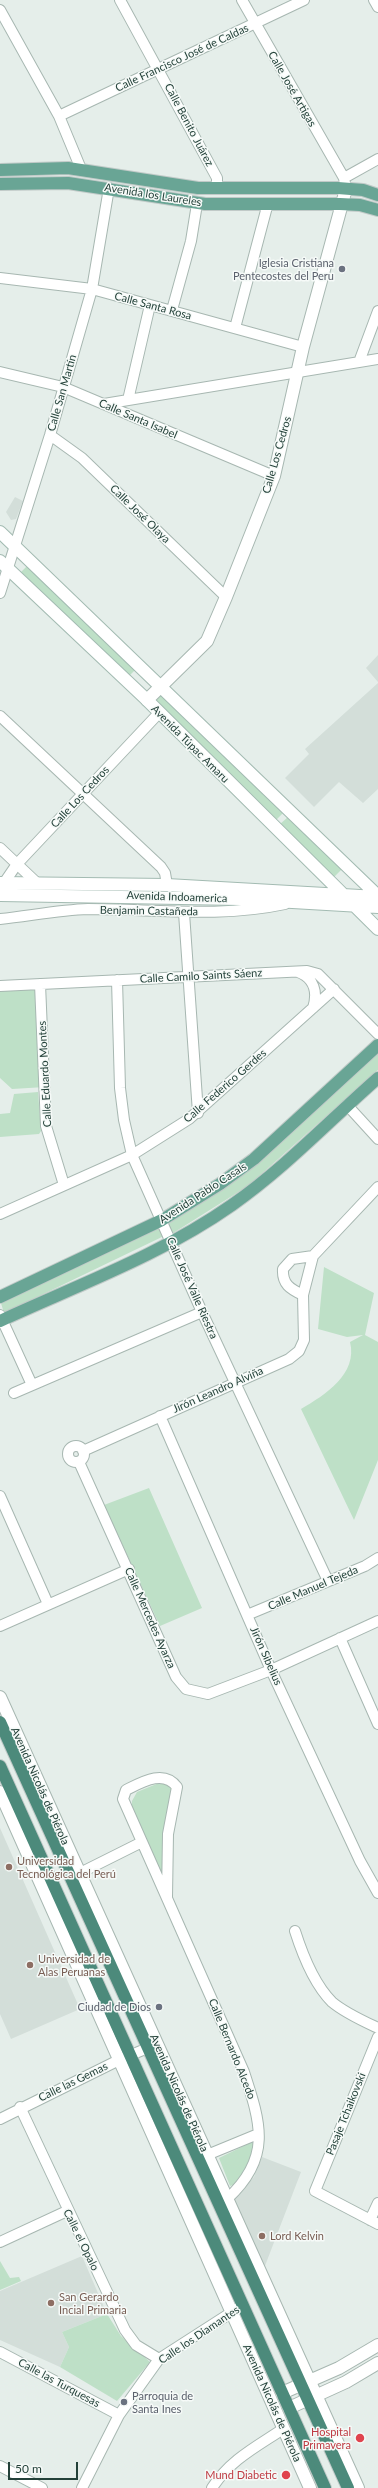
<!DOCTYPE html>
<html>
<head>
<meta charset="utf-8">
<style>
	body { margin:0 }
	#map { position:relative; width:378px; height:2488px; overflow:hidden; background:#e5eeea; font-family:Lato,sans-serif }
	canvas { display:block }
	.scale { position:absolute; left:8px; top:2462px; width:70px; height:18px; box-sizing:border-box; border:2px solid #234139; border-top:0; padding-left:5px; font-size:12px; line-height:14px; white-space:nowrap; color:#234139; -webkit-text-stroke:3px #f6faf8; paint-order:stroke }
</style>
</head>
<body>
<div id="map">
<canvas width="378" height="2488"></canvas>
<div class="scale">50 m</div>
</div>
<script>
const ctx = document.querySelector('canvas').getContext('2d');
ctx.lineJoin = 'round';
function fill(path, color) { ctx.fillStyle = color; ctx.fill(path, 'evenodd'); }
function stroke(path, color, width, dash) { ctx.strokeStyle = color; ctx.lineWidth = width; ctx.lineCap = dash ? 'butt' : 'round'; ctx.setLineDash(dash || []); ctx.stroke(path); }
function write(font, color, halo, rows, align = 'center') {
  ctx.font = font + ' Lato,sans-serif'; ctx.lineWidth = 3; ctx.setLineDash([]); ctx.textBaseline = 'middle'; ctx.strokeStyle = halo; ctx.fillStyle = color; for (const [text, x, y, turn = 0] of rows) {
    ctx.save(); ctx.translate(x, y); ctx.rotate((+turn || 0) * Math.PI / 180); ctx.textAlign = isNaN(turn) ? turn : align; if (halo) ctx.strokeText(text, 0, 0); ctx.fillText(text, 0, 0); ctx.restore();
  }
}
const built = new Path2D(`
	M15 497 23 501 16 519 11 520 6 512Z
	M378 655V682L366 668Z
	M378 683V789L363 803 339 782 314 807 285 778 309 754 305 749Z
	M0 1828 80 2009 11 2039 0 2014Z
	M262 2157 301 2172 263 2271 229 2201 254 2177Z
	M82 2256 107 2314 62 2332 69 2347 60 2367 0 2340V2291Z`);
const green = new Path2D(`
	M29 564 136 669 126 679 19 574Z
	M161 695 283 813 274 822 153 703Z
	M288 817 342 869 333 878 279 825Z
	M38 985 45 1087 12 1089 0 1078V987Z
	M378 1048V1070L248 1186 170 1235 164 1221 240 1177 256 1165Z
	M38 1092 41 1131 39 1134 0 1137V1114L10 1113 14 1094Z
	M159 1225 164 1236 4 1313 0 1300Z
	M324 1267 374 1293 365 1335 378 1342V1460L354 1520 301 1409C325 1395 358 1374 350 1342L363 1335 347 1337 318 1329Z
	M149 1488 202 1608 160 1626 104 1505Z
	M159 1783H173L165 1880 132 1810V1801L137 1792Z
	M252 2142 256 2146 241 2182 230 2186 219 2158Z
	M0 2261 10 2278 19 2277 21 2281 0 2290Z
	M107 2314 121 2336 150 2362 117 2401 60 2367 69 2347 62 2332Z`);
const minor = new Path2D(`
	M120 0 217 178V189
	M242 0 344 178 346 189
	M374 0 378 7
	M0 10 59 116 81 169
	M59 116 304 0
	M344 178 378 159
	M0 278 92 289 303 347
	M172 310 191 241 197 204
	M235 328 268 203
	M359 362 378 311
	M0 372 63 387 274 476
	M128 400 150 305
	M104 404 378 359
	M50 435 82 458 226 597
	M0 593 50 435 92 289 109 188
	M0 716 161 867 165 873 167 885
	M0 848 37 883
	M4 883 17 864 159 713
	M184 913 198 1113
	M0 919C29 916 59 910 88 909 153 909 220 918 285 904
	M298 972C314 978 318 992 313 1008
	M117 980 120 1088 124 1120 132 1155 202 1312 328 1581
	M40 984 46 1126 64 1185
	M0 986 307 971 318 974 378 1034
	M347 1105 378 1139
	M0 1214 132 1155 189 1119 334 989
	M303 1295C290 1289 282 1284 283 1269L292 1259 313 1256
	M0 1315 32 1385
	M14 1393 202 1312
	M160 1416 271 1670 360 1861 378 1893
	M68 1454a8 8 0 1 1 16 0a8 8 0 1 1-16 0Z
	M83 1451 289 1359 299 1351 304 1340 303 1295 313 1256 378 1187
	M79 1462 176 1677 186 1689 208 1694 271 1670 378 1621
	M0 1496 48 1604
	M247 1615 365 1566 378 1558
	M0 1626 129 1569
	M340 1638 378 1724
	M74 1876 142 1842
	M167 1897 168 1834 177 1787C164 1769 142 1782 126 1790L123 1799 244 2072C261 2124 272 2158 227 2199
	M295 1931C302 1953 315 1985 332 2002 345 2013 363 2021 378 2028
	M378 2037 315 2191 378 2224
	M20 2107 125 2330 136 2345 159 2359
	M0 2119 119 2060 155 2045
	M207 2155 258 2134
	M370 2220 378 2203
	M0 2242 67 2211
	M0 2352 119 2415
	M0 2466 42 2488
	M82 2488 119 2415 159 2359 243 2305
	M212 2488C230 2460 256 2447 283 2429`);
const tertiary = new Path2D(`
	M147 700 207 641 226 597 274 476 303 347 346 189
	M0 1697 358 2488
	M0 1792 310 2488
	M282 2393 339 2368 378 2345
	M289 2408 346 2382 378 2363`);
const secondary = new Path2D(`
	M0 532 378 896
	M0 561 147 700 378 929
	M0 883 167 885 378 897
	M0 895 241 899 378 907`);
const primary = new Path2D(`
	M0 170 68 168 198 188H338L363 190 378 195
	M0 184 68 183 205 204H340L360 205 378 210
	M0 1297 162 1220 220 1184 254 1159 378 1045
	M0 1321C78 1285 161 1255 232 1205 285 1168 330 1120 378 1078`);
const trunk = new Path2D(`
	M0 1722 348 2488
	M0 1766 325 2488`);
const markers = [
	[342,269,4,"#6b7280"],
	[9,1867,4,"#8d6e63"],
	[30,1965,4,"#8d6e63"],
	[159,2007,4,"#6b7280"],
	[262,2236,4,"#8d6e63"],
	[51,2303,4,"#8d6e63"],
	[124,2402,4,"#6b7280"],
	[360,2438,5,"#e0444e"],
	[286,2475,5,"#e0444e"]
];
const streetNames = [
	["Calle Francisco José de Caldas",182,58,-25],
	["Calle José Artigas",292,89,60],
	["Calle Benito Juárez",189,125,62],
	["Avenida los Laureles",153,195,9],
	["Calle Santa Rosa",153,306,15],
	["Calle San Martín",62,393,-74],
	["Calle Santa Isabel",138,419,23],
	["Calle Los Cedros",277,455,-74],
	["Calle José Olaya",140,514,44],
	["Avenida Túpac Amaru",190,744,45],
	["Calle Los Cedros",80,797,-47],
	["Avenida Indoamerica",177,897,2],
	["Benjamin Castañeda",149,911,1],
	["Calle Camilo Saints Sáenz",201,976,-3],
	["Calle Eduardo Montes",45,1074,-93],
	["Calle Federico Gerdes",225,1086,-41],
	["Avenida Pablo Casals",203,1193,-33],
	["Calle José Valle Riestra",192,1288,66],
	["Jirón Leandro Alviña",218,1390,-24],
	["Calle Manuel Tejeda",313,1588,-23],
	["Calle Mercedes Ayarza",150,1618,66],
	["Jirón Sibelius",266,1656,66],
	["Avenida Nicolás de Piérola",40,1786,66],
	["Calle Bernardo Alcedo",232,2049,68],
	["Calle las Gemas",73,2082,-26],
	["Avenida Nicolás de Piérola",179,2093,66],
	["Pasaje Tchaikovski",346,2114,-68],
	["Calle el Opalo",81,2240,64],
	["Calle los Diamantes",199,2335,-34],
	["Calle las Turquesas",59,2383,28],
	["Avenida Nicolás de Piérola",272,2403,66]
];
const worshipNames = [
	["Iglesia Cristiana",334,263],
	["Pentecostes del Peru",334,276],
	["Ciudad de Dios",151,2007],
	["Parroquia de",132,2396,"left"],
	["Santa Ines",132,2409,"left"]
];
const educationNames = [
	["Universidad",17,1861],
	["Tecnológica del Perú",17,1874],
	["Universidad de",38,1959],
	["Alas Peruanas",38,1972],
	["Lord Kelvin",270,2236],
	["San Gerardo",59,2297],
	["Incial Primaria",59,2310]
];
const healthNames = [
	["Hospital",351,2432],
	["Primavera",351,2445],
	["Mund Diabetic",277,2475]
];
fill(built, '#d3ded9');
fill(green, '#bee0c7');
stroke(minor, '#a7b7b1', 12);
stroke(tertiary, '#a7b7b1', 14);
stroke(secondary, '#a3bbb2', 14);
stroke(primary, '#c1cac8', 14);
stroke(trunk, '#c1cac8', 14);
stroke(minor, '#fff', 10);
stroke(tertiary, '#fff', 12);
stroke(secondary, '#fff', 12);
stroke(primary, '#69a595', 12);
stroke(trunk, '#4c8a7b', 12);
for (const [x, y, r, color] of markers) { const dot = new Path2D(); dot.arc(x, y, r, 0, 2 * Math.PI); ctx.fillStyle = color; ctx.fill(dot); stroke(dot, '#f6faf8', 1.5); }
write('11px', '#234139', '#f6faf8', streetNames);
write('11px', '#5b616d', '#f6faf8', worshipNames, 'right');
write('11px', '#785e54', '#f6faf8', educationNames, 'left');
write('11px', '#be3a42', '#f6faf8', healthNames, 'right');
</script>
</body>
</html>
